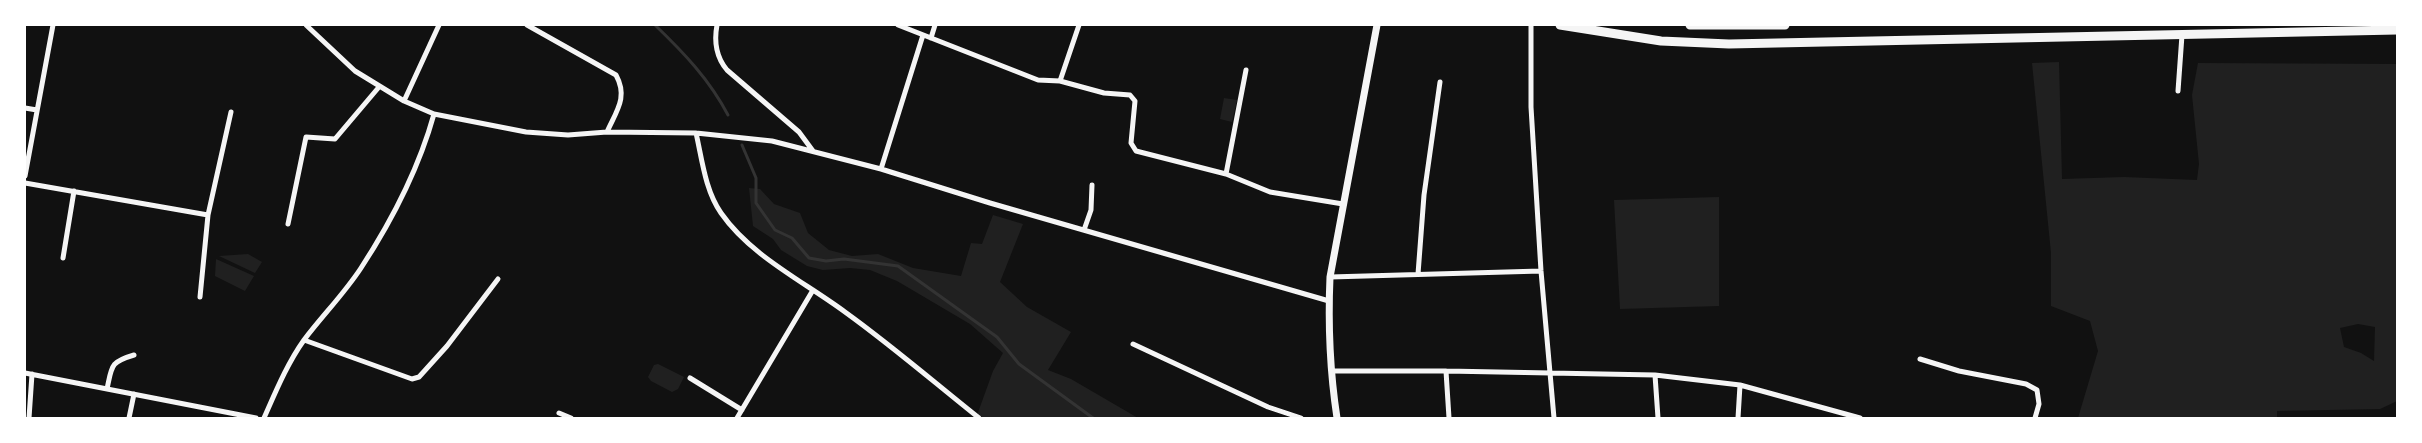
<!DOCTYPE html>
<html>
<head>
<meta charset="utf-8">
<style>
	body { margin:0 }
	#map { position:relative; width:2422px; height:443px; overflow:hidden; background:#111; font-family:"Asap Condensed",sans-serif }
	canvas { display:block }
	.frame { position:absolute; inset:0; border:26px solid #fff; pointer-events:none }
</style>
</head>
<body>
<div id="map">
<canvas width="2422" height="443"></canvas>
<div class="frame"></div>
</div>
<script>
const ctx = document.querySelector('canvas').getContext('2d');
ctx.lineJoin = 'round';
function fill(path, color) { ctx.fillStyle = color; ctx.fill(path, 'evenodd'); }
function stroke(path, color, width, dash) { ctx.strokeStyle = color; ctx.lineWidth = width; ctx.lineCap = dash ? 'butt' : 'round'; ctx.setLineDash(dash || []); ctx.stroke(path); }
const green = new Path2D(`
	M2059 62 2062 179 2124 177 2197 180 2199 164 2192 95 2198 63 2397 64V401L2380 409 2277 411V418H2078L2098 351 2090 321 2051 306V253L2032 63ZM2358 324 2375 327 2374 361 2361 353 2344 347 2340 328Z
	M1224 98 1237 100 1232 122 1220 119Z
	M749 188 760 189 774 204 800 213 808 233 829 250 852 256 878 254 913 268 961 276 971 243 982 244 993 215 1023 224 1000 282 1027 307 1071 332 1048 370 1071 379 1138 418H976L993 371 1003 353 970 324 897 281 870 270 850 268 823 270 807 266 781 250 773 239 753 226Z
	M1719 197V306L1620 309 1614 200Z
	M248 254 262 262 255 273 219 256Z
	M216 259 254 276 245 291 215 276Z
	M658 364 684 377 678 389 672 392 651 381 648 377 654 365Z`);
const stream = new Path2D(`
	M655 25C684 53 709 79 728 115
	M742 145 756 178V203L775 230 792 238 809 258 826 261 844 259 898 266 997 337 1019 364 1093 418`);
const minor = new Path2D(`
	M306 25 355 71 404 101 434 114
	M527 25 616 75C628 97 617 110 607 132
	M717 25C714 41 716 57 727 70L799 132 813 151
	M898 25 1038 80 1060 81 1079 25
	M1531 25V107L1541 271 1554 418
	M931 38 935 25
	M1060 81 1104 93 1130 95 1135 101 1131 143 1136 151 1226 174 1270 192 1343 204
	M2178 91 2182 35
	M404 101 439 25
	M25 108 37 110
	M696 133C702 159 705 190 721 213 751 256 803 281 845 312 891 345 935 383 979 418
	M881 169 923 35
	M1226 174 1246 70
	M25 176 53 25
	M25 183 208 215 231 112
	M288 224 306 137 335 139 379 87
	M1084 230 1091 210 1092 185
	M63 258 74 191
	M1418 274 1424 195 1440 82
	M1330 277 1541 271
	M200 297 208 215
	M304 340 412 379 419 377 447 346 498 279
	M1133 344 1268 407 1301 418
	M1920 359 1959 371 2026 384 2037 390 2039 404 2035 418
	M1333 371H1446L1655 375 1740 385 1860 418
	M1446 371 1449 418
	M25 373 256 418
	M1655 375 1658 418
	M690 378 742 410
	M107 389C112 366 110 362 134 355
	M559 413 571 418
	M29 418 32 374
	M129 418 134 394
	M264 418C276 391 287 364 304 340 322 316 344 294 361 268 391 222 419 168 434 114L526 132 568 135 607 132 696 133 772 141 881 169 990 203 1329 301
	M737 418 813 290
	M1738 418 1740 385`);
const secondary = new Path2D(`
	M1337 418C1330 372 1328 323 1330 277L1377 25`);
const trunk = new Path2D(`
	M1560 25 1661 41 1729 44 2397 30
	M1690 25H1785`);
fill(green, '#202020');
stroke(stream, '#333', 3);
stroke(minor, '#f5f5f5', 5);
stroke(secondary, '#f5f5f5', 7);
stroke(trunk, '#f5f5f5', 9);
</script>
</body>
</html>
